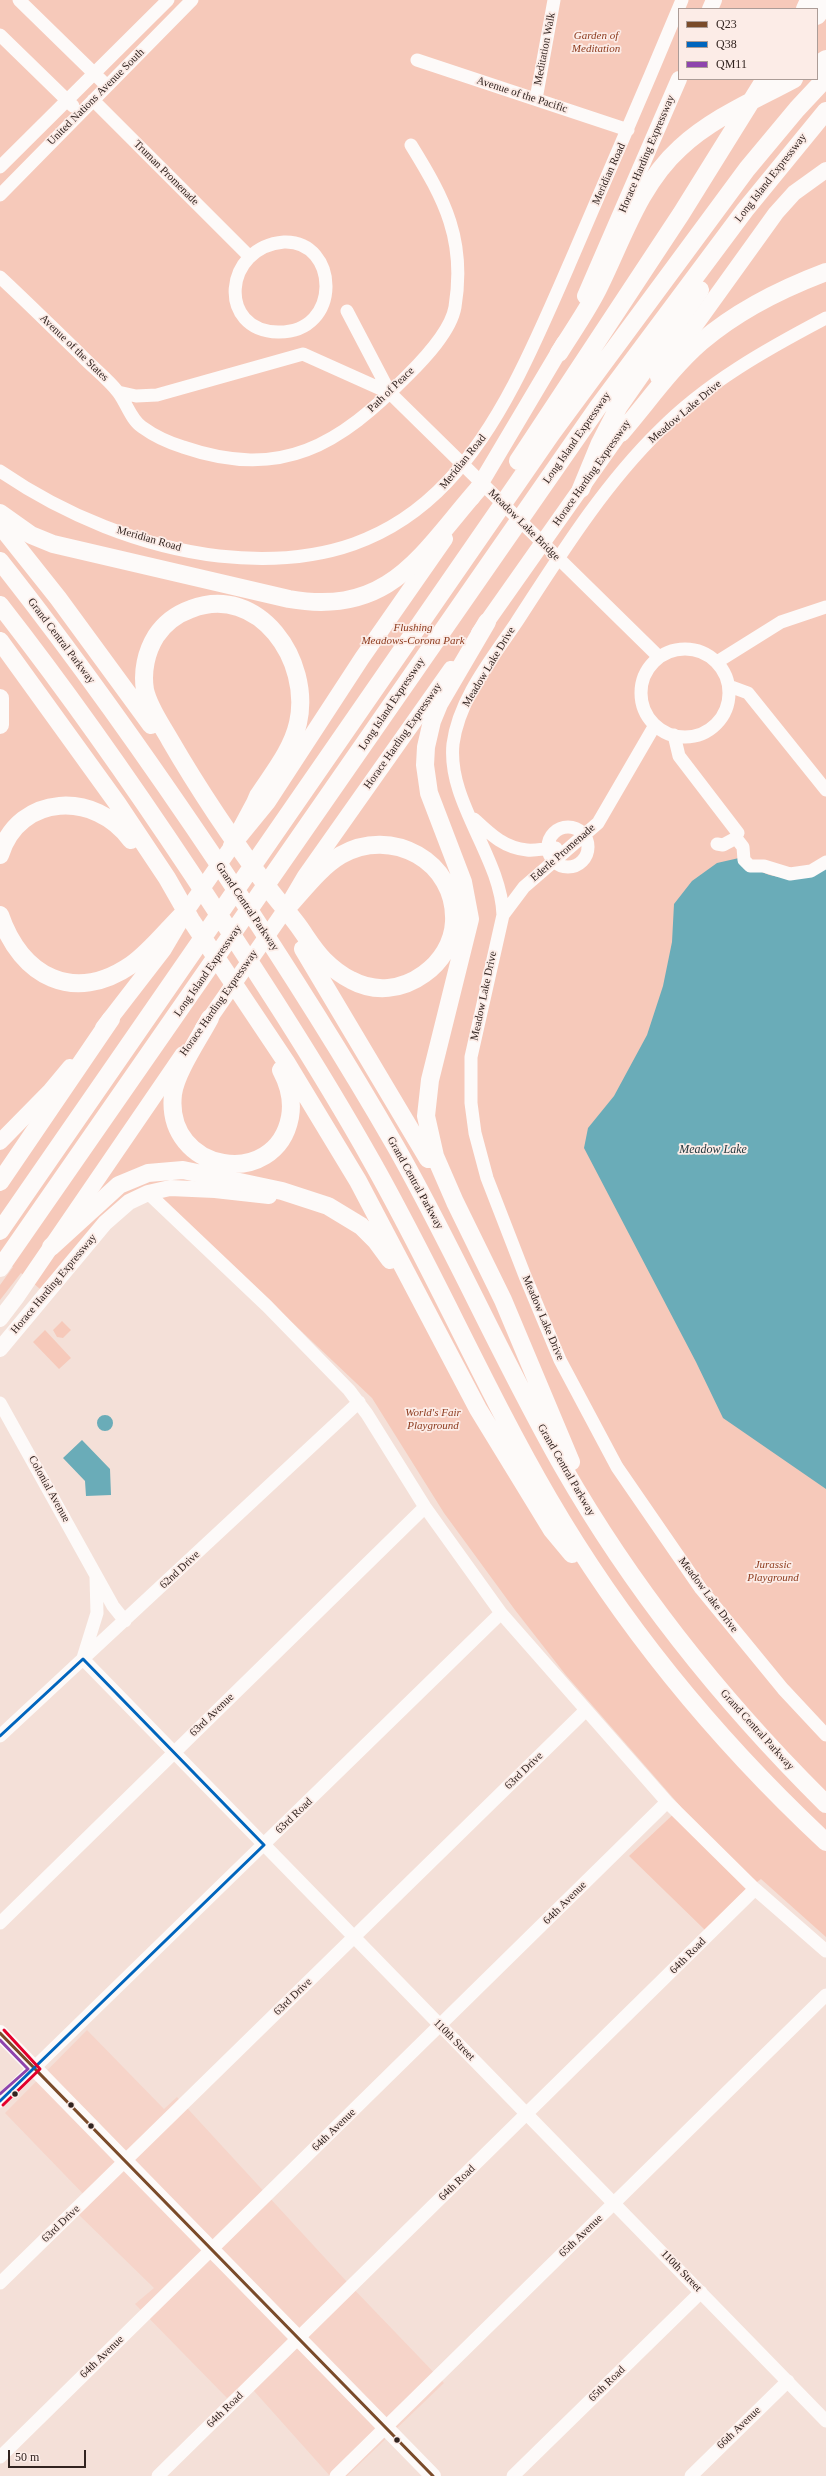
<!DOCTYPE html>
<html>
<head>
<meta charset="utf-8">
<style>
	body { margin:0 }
	#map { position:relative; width:826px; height:2476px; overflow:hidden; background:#f4e0d8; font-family:"Times New Roman",serif }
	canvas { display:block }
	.legend { position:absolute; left:678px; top:8px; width:140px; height:72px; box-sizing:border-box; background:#fcece7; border:1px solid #ab9c97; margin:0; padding:5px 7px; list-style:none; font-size:12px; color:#322420 }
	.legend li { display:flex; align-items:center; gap:8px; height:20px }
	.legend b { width:20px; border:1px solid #ab9c97 }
	.scale { position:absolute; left:8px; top:2450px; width:78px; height:18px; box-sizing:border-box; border:2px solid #322420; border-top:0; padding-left:5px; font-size:12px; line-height:14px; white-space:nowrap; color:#322420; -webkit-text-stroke:3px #fcece7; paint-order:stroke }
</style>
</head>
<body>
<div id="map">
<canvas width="826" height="2476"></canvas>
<ul class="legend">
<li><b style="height:5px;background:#7a4b2a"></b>Q23</li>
<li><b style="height:5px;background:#0065bd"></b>Q38</li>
<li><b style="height:5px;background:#8e44ad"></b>QM11</li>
</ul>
<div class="scale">50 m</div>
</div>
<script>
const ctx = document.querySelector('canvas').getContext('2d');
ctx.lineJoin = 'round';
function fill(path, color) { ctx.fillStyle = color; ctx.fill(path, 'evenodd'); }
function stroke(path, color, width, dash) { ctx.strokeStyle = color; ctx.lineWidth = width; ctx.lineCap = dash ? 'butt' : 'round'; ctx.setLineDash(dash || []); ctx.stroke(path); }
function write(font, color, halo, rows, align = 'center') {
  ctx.font = font + ' "Times New Roman",serif'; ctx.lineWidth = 3.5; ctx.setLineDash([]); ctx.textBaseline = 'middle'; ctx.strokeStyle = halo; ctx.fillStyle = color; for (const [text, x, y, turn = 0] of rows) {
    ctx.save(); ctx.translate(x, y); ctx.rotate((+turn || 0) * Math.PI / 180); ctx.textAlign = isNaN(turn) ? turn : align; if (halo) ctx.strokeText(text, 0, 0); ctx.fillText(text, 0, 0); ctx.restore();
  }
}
const built = new Path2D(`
	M87 2030 164 2109 177 2097 348 2283 444 2383 347 2476H330L246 2382 227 2398 135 2304 154 2288 78 2214 91 2202 5 2113Z`);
const green = new Path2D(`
	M0 0H826V1937L761 1879 740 1895 705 1930 629 1856 681 1807 565 1674 515 1610 444 1513 372 1398 152 1190 94 1237 46 1294 21 1273 0 1300V1285L13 1267 0 1256ZM679 9H817V79H679Z
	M62 1321 71 1330 63 1338 57 1337 53 1330Z
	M45 1330 71 1358 59 1369 33 1342Z`);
const water = new Path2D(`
	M739 858C774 884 786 879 826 869V1489L723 1418 696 1362 584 1148 588 1128 614 1096 647 1035 663 986 672 942 674 904 692 881 717 863Z
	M97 1423a8 8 0 1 1 16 0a8 8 0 1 1-16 0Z
	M82 1440 110 1469 111 1495 86 1496 85 1481 63 1458Z`);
const minor = new Path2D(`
	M19 0 107 86
	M0 35 73 106
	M417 60 628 130
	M536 99 554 0
	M93 100 249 256
	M0 167 168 0
	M0 195 192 0
	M284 242C339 240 343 333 278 332 217 331 223 247 284 242Z
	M0 277C27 302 53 328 80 354 92 367 107 378 118 392 126 402 131 420 142 427 153 435 170 443 183 447 282 481 339 445 408 375 424 359 451 331 455 307 466 240 445 200 411 145
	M347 311 390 393 659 657
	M826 318C767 349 706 383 659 431 602 487 559 557 516 623 491 660 459 699 453 744 447 802 501 857 503 915L471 1057V1103L475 1133 487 1178 525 1276 560 1360 617 1467 701 1589 783 1689 826 1735
	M118 392 136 396 157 395 303 354 390 393
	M0 471C64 515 142 547 219 556 440 580 501 422 575 251 611 168 647 84 682 0
	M641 693a44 44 0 1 1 88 0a44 44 0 1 1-88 0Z
	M717 662 781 622 826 607
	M729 686 748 693 826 790
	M674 735 679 756 738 833
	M474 819C490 834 504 848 527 850 536 851 546 848 556 848
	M548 847a20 20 0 1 1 40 0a20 20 0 1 1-40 0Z
	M717 844 723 845 736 838 743 847 744 860 750 866H764L790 874 811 871 826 862
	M503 915 524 887 598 823 655 725
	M148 1193 267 1306 349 1390 367 1414 425 1507 501 1613 667 1802 755 1889 826 1951
	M0 1403 113 1606 125 1621
	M83 1658 97 1613 96 1577
	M83 1659 826 2421
	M0 1736 359 1402
	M0 1923 425 1507
	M0 2101 501 1613
	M0 2283 585 1711
	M0 2457 667 1802
	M158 2476 755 1889
	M336 2476 826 1995
	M513 2476 701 2292
	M691 2476 788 2381`);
const major = new Path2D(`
	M710 9 714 0
	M585 296 679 79
	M658 377 776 213 794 193 826 170
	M472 498 564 343
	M479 633 627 423
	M103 1028 164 949 187 910 232 846 268 802 362 658 445 539
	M203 1028 285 910 305 876 451 669
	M0 1142 50 1091 70 1067
	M0 1319 16 1298 183 1054
	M0 1349 105 1223 129 1202 148 1193 170 1188 215 1190 269 1196
	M0 2033 433 2476`);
const highway = new Path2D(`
	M805 9 809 0
	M817 16 826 3
	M817 65 826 59
	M559 353C572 332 587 311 598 289 622 241 639 185 680 148 712 118 755 100 794 79
	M621 433C647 403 671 368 701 342 738 310 781 289 826 272
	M518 461 681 214 765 79
	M581 489 600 443 619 406 700 290
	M0 513 31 535 53 544 289 599C390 617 421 554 479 488
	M0 525 58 598 151 725
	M0 561C80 662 153 766 224 872 284 962 342 1053 396 1147 455 1251 503 1362 563 1467 634 1591 724 1703 826 1804
	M0 605C68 692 131 782 192 874 254 968 316 1062 371 1160 434 1271 485 1389 549 1499 623 1626 719 1742 826 1842
	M487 622 439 704 432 721 426 747 425 765 429 793 463 882 470 919 430 1080 426 1116 435 1156 455 1202 503 1300 571 1462
	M0 641 117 803 167 878 191 920 286 1062 358 1181 478 1409 552 1530 572 1554
	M0 698V725
	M232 846 255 803 258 796C273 773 292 750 298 723 312 661 259 583 191 609 177 614 164 624 156 636 146 652 142 672 145 690 149 708 161 724 170 740 199 790 234 842 269 889 278 901 288 912 297 924 306 936 313 949 324 960 332 968 341 975 351 980 375 993 402 990 424 974 441 962 453 943 454 922 457 861 391 826 341 855 319 868 302 892 285 910
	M0 855C19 793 96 791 131 840
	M0 915C21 977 74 1004 131 965 150 952 170 926 187 910
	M303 949 428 1159
	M210 1018C199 1039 176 1072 173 1094 164 1173 276 1191 290 1117 293 1100 289 1085 281 1070
	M0 1182 111 1019
	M0 1231 552 433 747 169 797 109 826 78
	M51 1247 119 1185 148 1173 183 1170 282 1191 328 1206 361 1226 376 1241 390 1260
	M0 1268 598 407 745 210 826 111`);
const bus1 = new Path2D(`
	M0 2033 433 2476`);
const bus2 = new Path2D(`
	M0 1736 83 1659 264 1845 0 2101`);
const bus3 = new Path2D(`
	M0 2040 28 2069 0 2094`);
const bus4 = new Path2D(`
	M3 2105 40 2069 4 2030`);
const markers = [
	[15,2094,3.5,"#322420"],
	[71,2105,3.5,"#322420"],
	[91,2126,3.5,"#322420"],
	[397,2440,3.5,"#322420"]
];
const parkNames = [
	["Garden of",596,36],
	["Meditation",596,49],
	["Flushing",413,628],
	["Meadows-Corona Park",413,641],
	["World's Fair",433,1413],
	["Playground",433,1426],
	["Jurassic",773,1565],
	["Playground",773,1578]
];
const streetNames = [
	["Meditation Walk",545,49,-79],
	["Avenue of the Pacific",522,95,18],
	["United Nations Avenue South",96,97,-45],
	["Horace Harding Expressway",647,154,-67],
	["Truman Promenade",166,173,45],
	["Meridian Road",609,174,-66],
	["Long Island Expressway",771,178,-52],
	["Avenue of the States",74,348,44],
	["Path of Peace",391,390,-44],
	["Meadow Lake Drive",685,412,-40],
	["Long Island Expressway",577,438,-55],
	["Meridian Road",463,462,-51],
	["Horace Harding Expressway",592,473,-55],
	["Meadow Lake Bridge",524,525,45],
	["Meridian Road",149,539,16],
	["Grand Central Parkway",61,641,53],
	["Meadow Lake Drive",489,667,-59],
	["Long Island Expressway",392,704,-56],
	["Horace Harding Expressway",403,736,-55],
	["Ederle Promenade",563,853,-41],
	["Grand Central Parkway",247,907,56],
	["Long Island Expressway",208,971,-55],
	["Meadow Lake Drive",484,996,-78],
	["Horace Harding Expressway",219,1003,-55],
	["Grand Central Parkway",415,1183,61],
	["Horace Harding Expressway",54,1284,-50],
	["Meadow Lake Drive",543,1318,67],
	["Grand Central Parkway",566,1470,60],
	["Colonial Avenue",49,1489,61],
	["62nd Drive",180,1570,-43],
	["Meadow Lake Drive",708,1595,53],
	["63rd Avenue",212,1715,-44],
	["Grand Central Parkway",757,1730,48],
	["63rd Drive",524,1771,-44],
	["63rd Road",294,1816,-44],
	["64th Avenue",565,1903,-45],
	["64th Road",688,1956,-45],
	["63rd Drive",293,1997,-44],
	["110th Street",454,2040,45],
	["64th Avenue",334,2130,-44],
	["64th Road",457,2183,-44],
	["63rd Drive",61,2224,-44],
	["65th Avenue",581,2236,-44],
	["110th Street",681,2271,46],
	["64th Avenue",102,2357,-44],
	["65th Road",607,2384,-44],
	["64th Road",225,2410,-44],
	["66th Avenue",739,2428,-44]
];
const waterNames = [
	["Meadow Lake",713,1150]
];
fill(built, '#f6d4c9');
fill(green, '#f6c9ba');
fill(water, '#6aacb8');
stroke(minor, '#fdfaf9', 13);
stroke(major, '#fdfaf9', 16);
stroke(highway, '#fdfaf9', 18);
stroke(bus1, '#7a4b2a', 3);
stroke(bus2, '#0065bd', 3);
stroke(bus3, '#8e44ad', 3);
stroke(bus4, '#e4002b', 3);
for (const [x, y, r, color] of markers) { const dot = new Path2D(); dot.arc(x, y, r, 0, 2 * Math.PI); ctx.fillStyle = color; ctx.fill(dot); stroke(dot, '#fcece7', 1.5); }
write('italic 11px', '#8c3a1d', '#fcece7', parkNames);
write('11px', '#322420', '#fcece7', streetNames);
write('italic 12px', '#1c3238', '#fcece7', waterNames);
</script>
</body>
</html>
